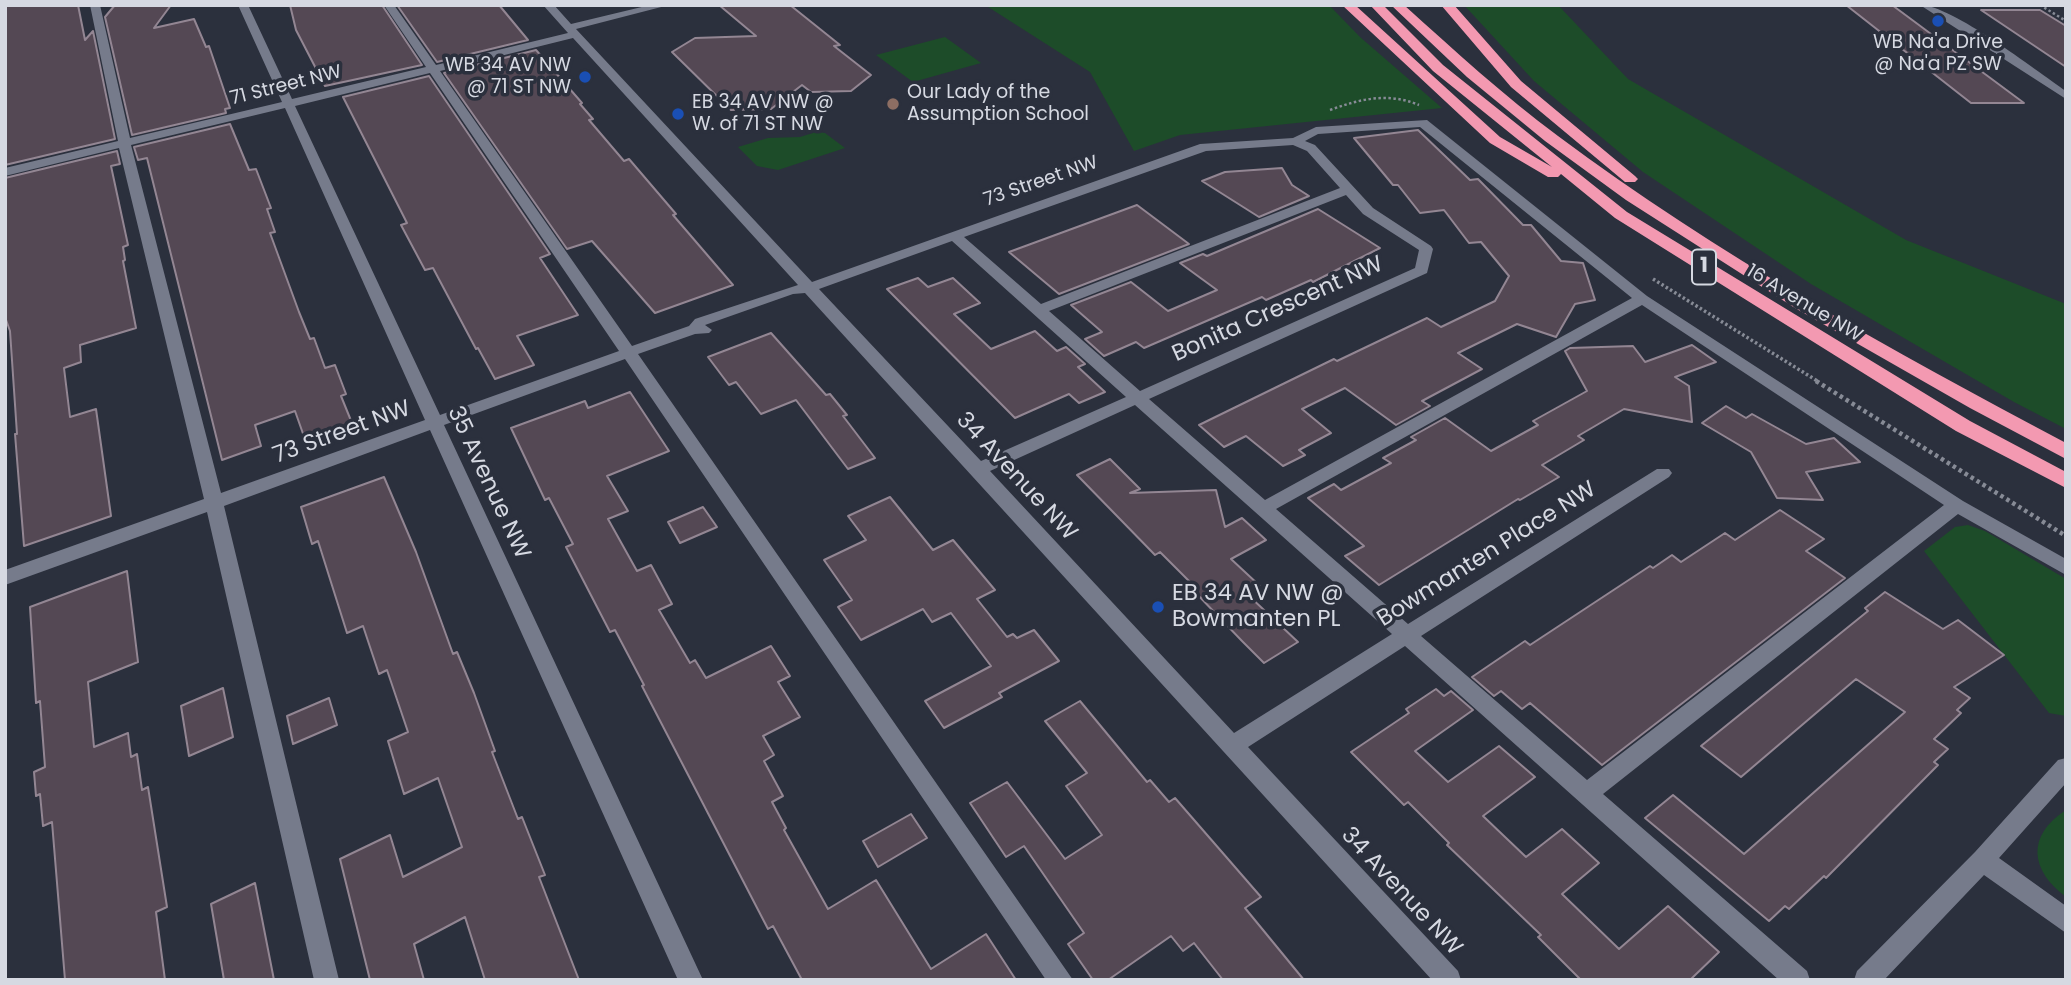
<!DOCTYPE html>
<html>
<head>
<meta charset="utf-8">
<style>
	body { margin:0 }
	#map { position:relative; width:2071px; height:985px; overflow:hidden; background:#2b303d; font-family:Poppins,sans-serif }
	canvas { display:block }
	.frame { position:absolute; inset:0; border:7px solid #d6d9e2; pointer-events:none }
</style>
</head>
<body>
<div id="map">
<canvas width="2071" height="985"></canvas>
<div class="frame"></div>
</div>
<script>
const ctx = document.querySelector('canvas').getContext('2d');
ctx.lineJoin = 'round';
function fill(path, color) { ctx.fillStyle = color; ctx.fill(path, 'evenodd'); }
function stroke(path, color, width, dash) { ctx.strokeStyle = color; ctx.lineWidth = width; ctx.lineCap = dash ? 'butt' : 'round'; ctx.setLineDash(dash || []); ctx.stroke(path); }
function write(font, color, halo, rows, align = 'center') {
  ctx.font = font + ' Poppins,sans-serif'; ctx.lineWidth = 7; ctx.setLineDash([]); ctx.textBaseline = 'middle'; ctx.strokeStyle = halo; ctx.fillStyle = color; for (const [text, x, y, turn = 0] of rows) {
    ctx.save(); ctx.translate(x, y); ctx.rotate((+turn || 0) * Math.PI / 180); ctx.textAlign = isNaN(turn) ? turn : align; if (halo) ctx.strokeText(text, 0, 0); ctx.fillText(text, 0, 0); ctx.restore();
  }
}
const green = new Path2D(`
	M985 5H1329L1360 37 1442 108 1180 135 1134 151 1090 72Z
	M1464 5H1558L1628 79 1906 240 2066 304V429L2014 402 1811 284 1643 172 1534 81Z
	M945 37 981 63 913 82 876 55Z
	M816 132 825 133 845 148 778 170 757 166 738 147 768 138 800 137Z
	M1968 525 1985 531 2066 579V716L2049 713 1924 551 1955 527Z
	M2066 810V897C2030 870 2026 836 2066 810Z`);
const building = new Path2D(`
	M5 5H78L85 40 93 31 115 139 5 165Z
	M115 5H171L154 28 194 19 206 47 209 46 230 108 225 109 226 113 132 135 105 17Z
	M290 5H382L422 65 325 86 296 30Z
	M397 5H499L528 40 437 62Z
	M719 5H790L840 45 834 46 871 75 851 91 811 92 802 85 771 109 731 110 672 52 695 38 756 36Z
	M1846 5H1892L2024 103H1971Z
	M1981 10H2040L2066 26V67Z
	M536 50 582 103 580 104 593 119 589 120 624 161 629 159 676 214 673 215 733 285 655 313 592 241 567 249 444 73Z
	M429 76 550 254 540 258 578 315 517 336 534 365 495 379 478 348 476 349 433 268 425 270 401 225 407 223 343 97Z
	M230 124 249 170 256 169 271 208 267 209 275 232 270 233 299 312 310 339 314 338 325 368 335 365 346 394 341 396 354 428 307 445 295 411 255 425 261 446 222 460 147 158 138 160 134 147Z
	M1418 130 1470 180 1478 179 1523 225H1531L1561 261 1583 263 1595 300 1575 304 1556 337 1517 324 1458 353 1482 369 1422 401 1430 406 1396 425 1345 388 1302 409 1331 433 1299 450 1305 455 1283 466 1246 436 1224 447 1199 425 1334 359 1337 361 1427 318 1441 327 1495 301 1509 276 1481 242 1469 243 1444 210 1420 213 1398 185H1393L1354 138Z
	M117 151 120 164 111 166 128 245 123 247 125 260 123 261 136 328 80 345 81 362 64 368 70 417 96 409 111 516 24 546 15 434H17L10 331 5 317V178Z
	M1282 168 1292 185 1309 196 1259 217 1202 181 1225 172Z
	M1137 205 1189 244 1059 294 1009 252Z
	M1318 209 1380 248 1313 282 1311 280 1266 300 1262 297 1144 348 1136 342 1104 356 1085 339 1102 332 1071 305 1131 282 1168 311 1217 290 1180 263 1203 254 1207 256Z
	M918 278 928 287 953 278 980 303 954 314 991 349 1035 331 1057 351 1066 347 1085 364 1078 367 1105 392 1079 403 1069 394 1015 418 887 289Z
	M771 333 826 395 830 394 847 415 843 416 875 458 848 469 796 400 761 414 736 382 729 385 708 357Z
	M1692 345 1716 362 1675 377 1689 386 1692 422 1624 409 1578 436 1584 440 1542 465 1559 477 1520 500 1518 499 1379 585 1345 556 1364 546 1308 498 1334 484 1341 490 1391 463 1383 458 1416 440 1411 437 1445 418 1491 451 1538 425 1533 421 1587 391 1565 351 1570 348 1633 346 1645 362Z
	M630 392 669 451 607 476 628 511 608 519 637 571 651 565 672 604 659 610 690 663 695 660 706 678 771 646 790 676 778 682 800 717 763 736 774 755 764 761 783 796 772 802 786 828 784 830 828 909 876 880 931 969 986 934 1016 980H802L773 926 768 929 642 686 644 685 615 630 610 632 566 547 573 544 549 498 545 500 511 428 585 401 588 408Z
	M1726 406 1746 418 1752 414 1806 444 1834 438 1860 462 1806 472 1823 500 1777 498 1751 452 1702 423Z
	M1110 459 1140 489 1130 493 1216 490 1225 527 1242 518 1266 540 1231 559 1260 586 1247 594 1298 642 1264 663 1242 641 1195 592 1198 590 1160 552 1155 555 1077 475Z
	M384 477 416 552 453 654 457 652 474 693 495 751 492 752 518 819 522 817 545 875 539 877 579 980H485L465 917 414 944 424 980H370L340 859 390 835 403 877 462 847 438 778 404 794 388 741 408 732 387 670 379 674 363 626 347 633 318 541 312 544 301 507Z
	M890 497 933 550 953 540 995 590 977 599 1007 637 1013 634 1017 638 1034 630 1059 661 999 693 1002 697 944 728 925 701 991 666 951 613 932 622 923 609 861 640 838 607 852 600 824 560 866 540 848 516Z
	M703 507 717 527 680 543 668 522Z
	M1780 510 1824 539 1806 551 1845 578 1602 765 1530 703 1522 709 1501 691 1494 696 1472 677 1525 641 1530 645 1650 566 1653 568 1672 555 1681 562 1725 533 1735 540Z
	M127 571 138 662 88 682 94 747 128 733 131 757 137 754 142 790 148 787 167 907 156 912 165 980H65L52 822 43 826 40 794 36 796 34 772 45 767 40 701 36 703 30 607Z
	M1885 592 1943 629 1958 620 2004 655 1954 687 1970 698 1957 710 1961 713 1934 739 1948 749 1934 762 1938 765 1826 878 1824 876 1789 909 1785 906 1769 921 1645 818 1673 795 1744 854 1905 712 1856 679 1741 777 1701 746 1868 611 1865 608Z
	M223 688 233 737 189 756 181 706Z
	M1436 689 1444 696 1451 691 1473 710 1415 751 1448 782 1499 746 1535 777 1483 816 1526 857 1562 829 1599 863 1562 894 1619 949 1668 906 1719 952 1690 980H1581L1538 937 1541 935 1447 845 1449 843 1408 802 1404 805 1351 752 1409 713 1406 709Z
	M329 698 337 725 293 744 287 716Z
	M1080 701 1147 782 1150 780 1169 802 1175 798 1261 897 1245 908 1304 980H1223L1194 943 1183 951 1171 936 1108 980H1093L1068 944 1084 933 1024 846 1006 857 970 803 1007 782 1065 859 1102 835 1066 786 1087 773 1045 721Z
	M911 814 927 838 878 867 863 841Z
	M255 883 274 980H224L211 904Z`);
const pathFar2 = new Path2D(`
	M2040 5 2066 21
	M1330 110C1360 99 1388 92 1419 105`);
const pathFar1 = new Path2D(`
	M1653 279 1819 382`);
const path = new Path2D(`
	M1816 381 2066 536`);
const minor = new Path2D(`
	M90 5H100L130 138 282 102 238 5H248L292 99 426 67 384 5H394L436 65 568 33 543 5H554L571 24 650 5H669L576 29 812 282 1200 144 1293 138 1316 127 1427 120 1647 296 1963 501 2066 559V575L1958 514 1603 794 1807 971 1810 980H1779L1405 646 1248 747 1458 971 1461 980H1432L805 293 793 294 705 325 712 330 709 333 695 334 638 354 1073 980H1046L625 359 444 425 703 980H678L430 430 224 506 339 980H314L207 512 5 585V570L204 499 119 148 5 176V168L118 141ZM573 38 798 285 695 319 689 326 632 346 440 71ZM430 73 619 351 440 415 295 106ZM285 108 425 420 221 493 131 145ZM1420 127 1632 298 1265 500 1149 399 1427 273 1433 249 1431 246 1373 208 1315 145 1305 141 1318 134ZM1293 145 1307 151 1340 188 1041 304 964 237 1206 151ZM1346 195 1363 214 1419 250 1415 268 1140 391 1049 311ZM952 241 1126 397 981 461 819 289ZM1642 305 1944 505 1587 780 1421 636 1669 477 1672 473 1669 469H1657L1408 624 1276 509ZM1135 405 1392 634 1234 733 990 471Z
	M1920 5C1952 5 2035 70 2066 91V99Z
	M2066 758V783L1999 858 2066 906V933L1984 875 1884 980H1854L1857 971 1975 852 2058 760Z`);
const highway = new Path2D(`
	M1342 5H1355L1500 137 1552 167 1433 71 1370 5H1383L1443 65 1627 212 1970 421 2066 472V488L1956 431 1615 218 1561 174 1558 177H1548L1490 143Z
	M1391 5H1404C1454 50 1504 96 1558 136 1717 255 1891 350 2066 443V459L1970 408 1795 308 1626 200 1545 141 1467 77Z
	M1441 5H1454L1521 81 1635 176 1638 179 1635 182H1625L1511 87Z`);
const markers = [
	[1938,21,7,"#1a4fb4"],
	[585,77,7,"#1a4fb4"],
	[893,104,7,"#8d6e63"],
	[678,114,7,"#1a4fb4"],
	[1158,607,7,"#1a4fb4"]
];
const farPoinames = [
	["WB Na'a Drive",1938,43,"center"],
	["@ Na'a PZ SW",1938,65,"center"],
	["WB 34 AV NW",571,66,"right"],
	["@ 71 ST NW",571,88,"right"],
	["Our Lady of the",907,93],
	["Assumption School",907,115],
	["EB 34 AV NW @",692,103],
	["W. of 71 ST NW",692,125]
];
const farStreetnames = [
	["71 Street NW",286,86,-14],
	["73 Street NW",1041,182,-19],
	["16 Avenue NW",1804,304,31]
];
const shields = [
	[1704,267,24]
];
const shieldNames = [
	["1",1704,267]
];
const streetNames = [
	["Bonita Crescent NW",1278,310,-24],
	["73 Street NW",342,433,-20],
	["34 Avenue NW",1016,477,47],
	["35 Avenue NW",488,483,65],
	["Bowmanten Place NW",1487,555,-32],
	["34 Avenue NW",1401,892,47]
];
const poiNames = [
	["EB 34 AV NW @",1172,594],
	["Bowmanten PL",1172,620]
];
fill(green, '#1d4c29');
fill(building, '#544854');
stroke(building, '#938693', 2);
stroke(pathFar2, '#878b96', 2.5, [2.5, 2.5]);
stroke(pathFar1, '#878b96', 3.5, [2.5, 2.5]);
stroke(path, '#878b96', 4.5, [3.5, 3.5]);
fill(minor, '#767b8b');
fill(highway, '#f399b1');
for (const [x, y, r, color] of markers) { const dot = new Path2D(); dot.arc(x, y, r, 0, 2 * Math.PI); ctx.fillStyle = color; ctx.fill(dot); stroke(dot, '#2b303d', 2.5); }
write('19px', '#d6d9e2', '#2b303d', farPoinames, 'left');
write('19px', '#d6d9e2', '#2b303d', farStreetnames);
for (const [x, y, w] of shields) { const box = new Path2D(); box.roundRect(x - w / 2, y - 17.5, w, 35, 5); ctx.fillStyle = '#2b303d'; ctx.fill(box); stroke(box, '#d6d9e2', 2); }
write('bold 21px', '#d6d9e2', null, shieldNames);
write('23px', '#d6d9e2', '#2b303d', streetNames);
write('23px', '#d6d9e2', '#2b303d', poiNames, 'left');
</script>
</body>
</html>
